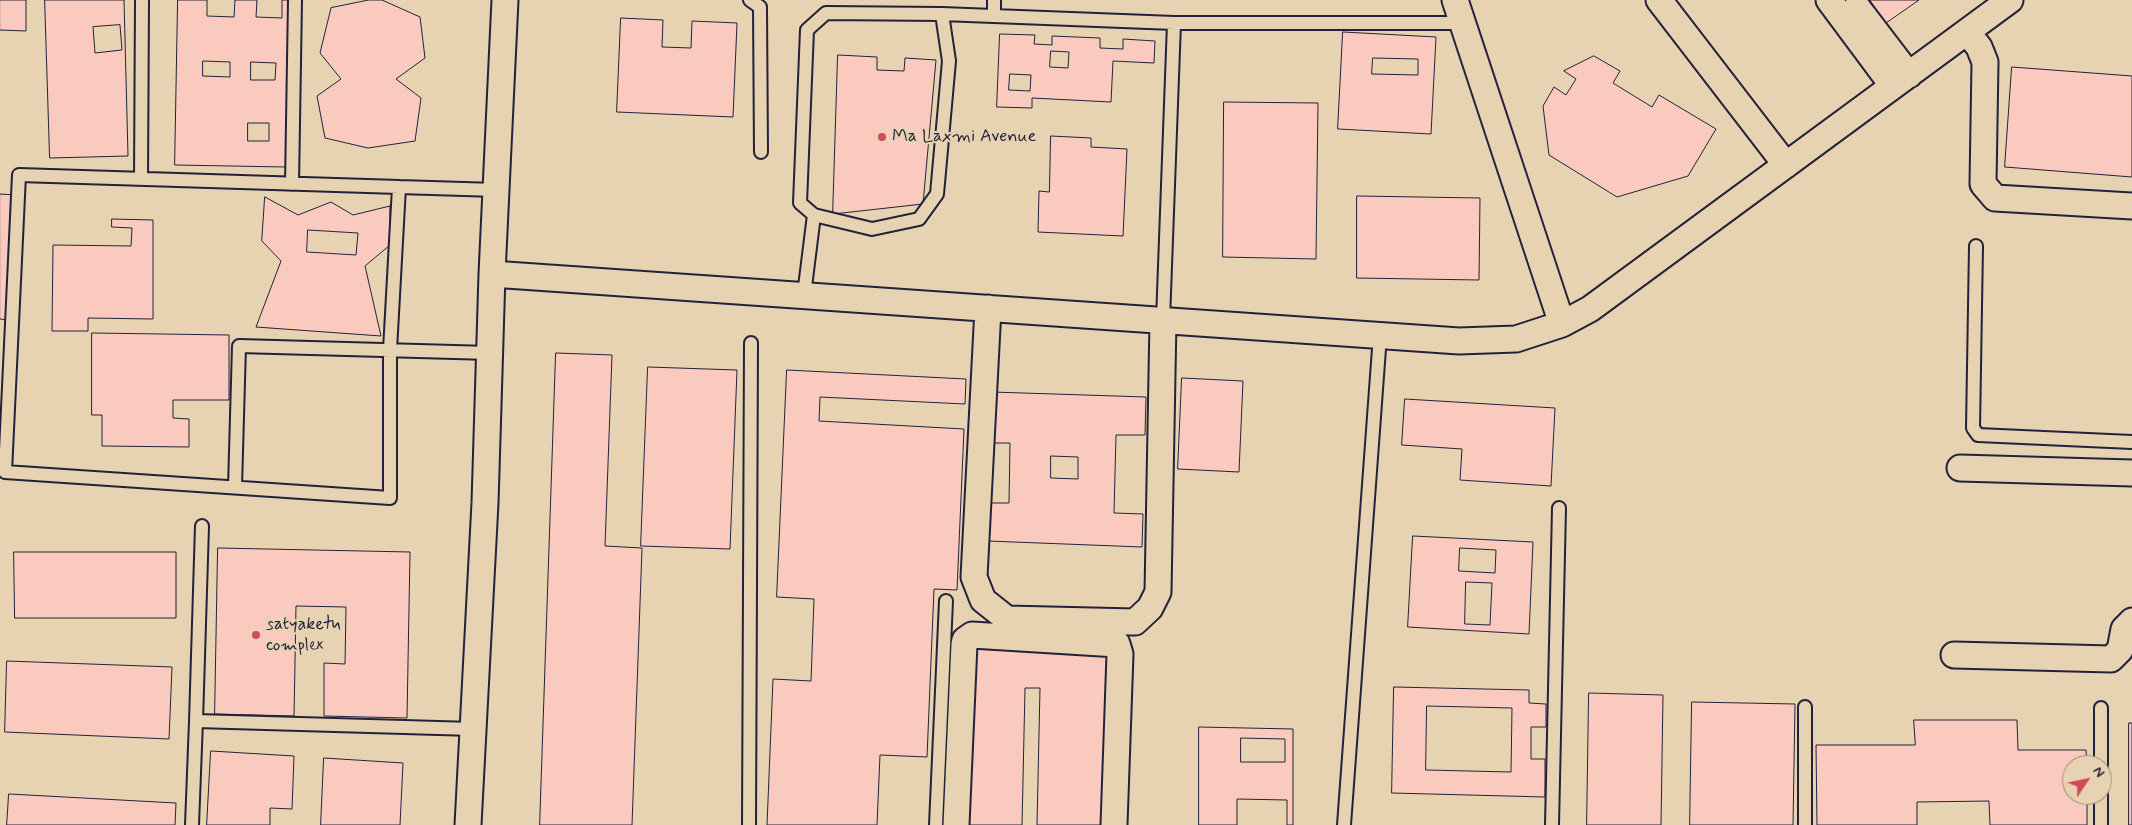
<!DOCTYPE html>
<html>
<head>
<meta charset="utf-8">
<style>
	body { margin:0 }
	#map { position:relative; width:2132px; height:825px; overflow:hidden; background:#e7d3b1; font-family:Mynerve,sans-serif }
	canvas { display:block }
	.north { position:absolute; left:2062px; top:755px; width:50px; height:50px; box-sizing:border-box; background:#e7d3b1; border:1px solid #988c82; border-radius:50%; rotate:56deg; font-size:14px; font-weight:700; line-height:20px; text-align:center; color:#22223b }
	.north::after { content:''; display:block; margin:auto; width:18px; height:22px; background:#d1495b; clip-path:polygon(50% 0,100% 100%,50% 72%,0 100%) }
</style>
</head>
<body>
<div id="map">
<canvas width="2132" height="825"></canvas>
<div class="north">N</div>
</div>
<script>
const ctx = document.querySelector('canvas').getContext('2d');
ctx.lineJoin = 'round';
function fill(path, color) { ctx.fillStyle = color; ctx.fill(path, 'evenodd'); }
function stroke(path, color, width, dash) { ctx.strokeStyle = color; ctx.lineWidth = width; ctx.lineCap = dash ? 'butt' : 'round'; ctx.setLineDash(dash || []); ctx.stroke(path); }
function write(font, color, halo, rows, align = 'center') {
  ctx.font = font + ' Mynerve,sans-serif'; ctx.lineWidth = 4; ctx.setLineDash([]); ctx.textBaseline = 'middle'; ctx.strokeStyle = halo; ctx.fillStyle = color; for (const [text, x, y, turn = 0] of rows) {
    ctx.save(); ctx.translate(x, y); ctx.rotate((+turn || 0) * Math.PI / 180); ctx.textAlign = isNaN(turn) ? turn : align; if (halo) ctx.strokeText(text, 0, 0); ctx.fillText(text, 0, 0); ctx.restore();
  }
}
const building = new Path2D(`
	M0 0H26V31L0 30Z
	M45 0H124L128 156 50 158ZM120 25 122 50 95 53 93 27Z
	M178 0H207V16L234 17 235 0H257L256 17 282 18V0H290L286 167 175 165ZM203 61 230 62V77L203 76ZM251 62 276 63 275 80H251ZM248 123H269V141H248Z
	M369 0H382L420 17 425 58 396 79 421 98 415 141 368 148 325 138 317 96 341 79 320 53 331 8Z
	M1870 0H1919L1886 23Z
	M621 18 663 20 662 47 691 48 692 21 737 23 733 117 617 112Z
	M1343 32 1436 37 1431 134 1338 129ZM1373 58 1418 59V75L1372 74Z
	M1000 34 1035 35 1034 44 1052 45V36L1100 38V48L1123 49V39L1155 41 1154 63 1113 61 1111 102 1032 98V108L997 107ZM1051 51 1069 52 1068 68 1050 67ZM1010 74 1031 75 1030 91 1009 90Z
	M838 55 877 57V70L904 71 905 58 936 60 923 204 833 214Z
	M1594 56 1620 71 1613 83 1652 107 1659 95 1716 129 1688 176 1617 197 1549 155 1543 106 1554 87 1566 95 1576 79 1564 71Z
	M2012 67 2132 76V177L2005 167Z
	M1224 102 1318 103 1316 259 1223 257Z
	M1051 136 1091 138V147L1127 149 1123 236 1038 232 1039 191 1049 192Z
	M0 194 15 195 9 320 0 319Z
	M1357 196 1480 198 1479 280 1357 278Z
	M265 197 298 215 331 202 353 215 390 206V245L365 266 381 336 256 327 281 261 262 241ZM308 230 358 233 356 255 307 252Z
	M112 219 153 220V319L88 318V331H52L53 245 131 246 132 228 112 227Z
	M92 333 229 335V400H173V418L189 419V447L102 446V415H92Z
	M556 353 612 355 605 546 642 548 632 825H540Z
	M648 367 737 370 730 549 641 546Z
	M787 370 966 379 965 404 820 397 819 421 964 429 957 590 934 589 927 757 880 755 877 825H767L773 679 811 681 814 599 777 597Z
	M1182 378 1243 381 1239 472 1178 469Z
	M992 392 1146 397 1145 435H1116L1114 513 1143 514 1142 547 988 541 989 503H1009L1010 443H991ZM1051 456 1078 457V479L1051 478Z
	M1405 399 1555 408 1551 486 1460 480 1462 449 1402 445Z
	M1413 536 1533 542 1529 634 1408 627ZM1460 548 1496 550 1495 573 1459 571ZM1466 582 1492 583 1490 625 1465 624Z
	M218 548 410 552 407 718 324 716V663L345 664 346 607 296 606 294 716 215 714Z
	M14 552H176V618H15Z
	M967 649 1110 653 1106 825H1037L1040 688H1025L1022 825H963Z
	M7 661 172 667 169 739 5 732Z
	M1394 687 1529 690V703L1546 704V727H1531V759H1545V797L1392 793ZM1427 706 1512 708 1511 772 1426 770Z
	M1589 693 1663 695 1661 825H1587Z
	M1692 702 1795 704 1793 825H1690Z
	M1914 720H2017L2018 750H2086L2087 765H2072V795H2087V825H1990L1989 801 1917 802V825H1817L1816 745H1915Z
	M2129 723H2132V825H2129Z
	M1199 727 1293 729V825H1287V800L1237 799V825H1199ZM1241 738 1285 739V762H1241Z
	M211 751 294 756 292 809 270 808V825H207Z
	M324 758 403 763 400 825H321Z
	M9 794 176 803 175 825H7Z`);
const lane = new Path2D(`
	M750 0 760 7 761 152
	M942 14 1174 23H1462
	M994 16V0
	M141 179 142 0
	M292 184 295 0
	M399 187 390 350V498L5 472 19 175 399 187 496 190
	M1976 246 1973 428 1978 435 2132 442
	M804 295 814 215 872 229 919 219 937 194 949 61 942 14 826 13 807 30 800 203 814 215
	M1163 320 1174 23
	M235 487 239 346 490 353
	M1805 707V825
	M2101 708V765
	M196 721 202 526
	M2101 795V825
	M192 825 196 721 473 729
	M749 825 751 343
	M936 825 946 601
	M1344 825 1380 335
	M1552 825 1559 508`);
const street = new Path2D(`
	M1455 0 1562 324
	M1659 0 1786 165
	M1829 0 1893 86
	M1857 7 1909 75
	M1967 32 1979 47 1985 62 1983 184 1995 198 2132 206
	M492 274 1459 341 1516 339 1562 324 1590 309 2010 0
	M988 308 974 577 983 600 1007 619 1135 622 1150 608 1158 592 1163 320
	M1960 468 2132 473
	M1954 655 2111 659 2120 650 2124 629 2132 621
	M468 825 485 503 492 274 505 0
	M956 825 964 644 965 640 972 635 1117 644 1120 654 1114 825`);
const markers = [
	[882,137,5,"#d1495b"],
	[256,635,5,"#d1495b"]
];
const poiNames = [
	["Ma Laxmi Avenue",892,137],
	["satyaketu",266,625],
	["complex",266,646]
];
fill(building, '#f9cabd');
stroke(building, '#22223b', 1);
stroke(lane, '#22223b', 16);
stroke(street, '#22223b', 29);
stroke(lane, '#e7d3b1', 12);
stroke(street, '#e7d3b1', 25);
for (const [x, y, r, color] of markers) { const dot = new Path2D(); dot.arc(x, y, r, 0, 2 * Math.PI); ctx.fillStyle = color; ctx.fill(dot); stroke(dot, '#e7d3b1', 2); }
write('18px', '#22223b', '#e7d3b1', poiNames, 'left');
</script>
</body>
</html>
